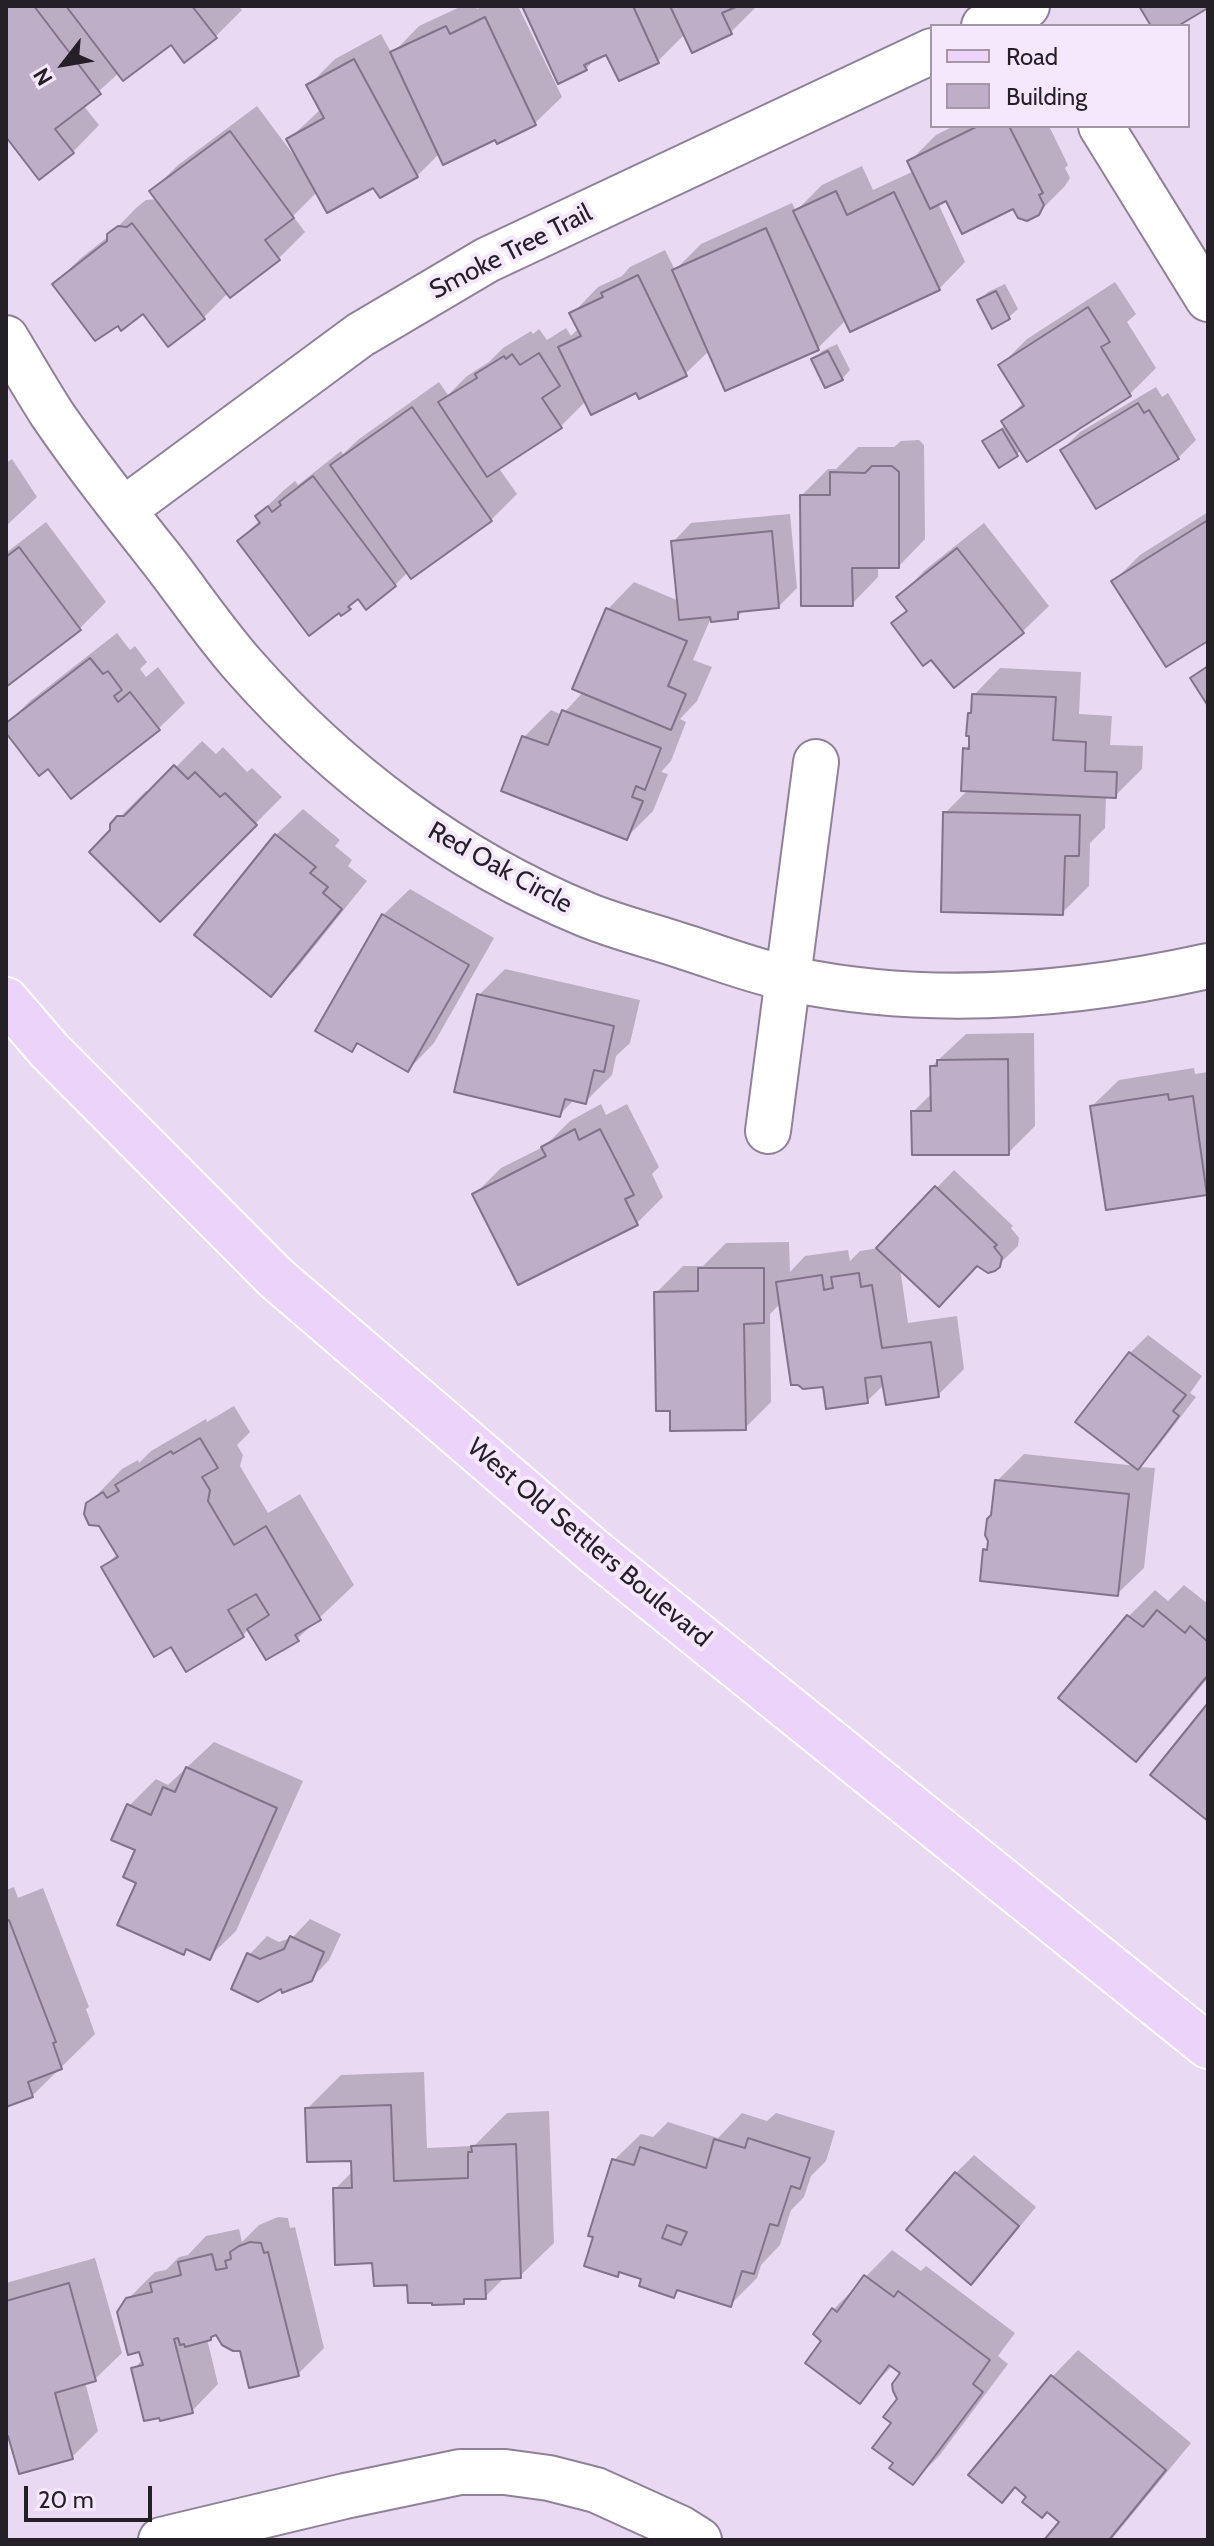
<!DOCTYPE html>
<html>
<head>
<meta charset="utf-8">
<style>
	body { margin:0 }
	#map { position:relative; width:1214px; height:2546px; overflow:hidden; background:#ead9f3; font-family:Cabin,sans-serif }
	canvas { display:block }
	.frame { position:absolute; inset:0; border:8px solid #251f28; pointer-events:none }
	.legend { position:absolute; left:930px; top:24px; width:260px; height:104px; box-sizing:border-box; background:#f5e8fd; border:2px solid #a298a8; margin:0; padding:10px 14px; list-style:none; font-size:24px; color:#251f28 }
	.legend li { display:flex; align-items:center; gap:16px; height:40px }
	.legend b { width:40px; border:2px solid #a298a8 }
	.north { position:absolute; left:24px; top:24px; width:80px; height:80px; -webkit-text-stroke:6px #f5e8fd; paint-order:stroke; rotate:239deg; font-size:22px; font-weight:700; line-height:32px; text-align:center; color:#251f28 }
	.north::after { content:''; display:block; margin:auto; width:28px; height:36px; background:#251f28; clip-path:polygon(50% 0,100% 100%,50% 72%,0 100%) }
	.scale { position:absolute; left:24px; top:2486px; width:128px; height:36px; box-sizing:border-box; border:4px solid #251f28; border-top:0; padding-left:10px; font-size:24px; line-height:28px; white-space:nowrap; color:#251f28; -webkit-text-stroke:6px #f5e8fd; paint-order:stroke }
</style>
</head>
<body>
<div id="map">
<canvas width="1214" height="2546"></canvas>
<div class="frame"></div>
<ul class="legend">
<li><b style="height:10px;background:#ecd3f9"></b>Road</li>
<li><b style="height:22px;background:#beaec7"></b>Building</li>
</ul>
<div class="north">N</div>
<div class="scale">20 m</div>
</div>
<script>
const ctx = document.querySelector('canvas').getContext('2d');
ctx.lineJoin = 'round';
function fill(path, color) { ctx.fillStyle = color; ctx.fill(path, 'evenodd'); }
function stroke(path, color, width, dash) { ctx.strokeStyle = color; ctx.lineWidth = width; ctx.lineCap = dash ? 'butt' : 'round'; ctx.setLineDash(dash || []); ctx.stroke(path); }
function write(font, color, halo, rows, align = 'center') {
  ctx.font = font + ' Cabin,sans-serif'; ctx.lineWidth = 8; ctx.setLineDash([]); ctx.textBaseline = 'middle'; ctx.strokeStyle = halo; ctx.fillStyle = color; for (const [text, x, y, turn = 0] of rows) {
    ctx.save(); ctx.translate(x, y); ctx.rotate((+turn || 0) * Math.PI / 180); ctx.textAlign = isNaN(turn) ? turn : align; if (halo) ctx.strokeText(text, 0, 0); ctx.fillText(text, 0, 0); ctx.restore();
  }
}
const shadow = new Path2D(`
	M6 6H238L242 10 215 37 171 42 119 73 83 105 99 125 73 152 6 134Z
	M462 6H476L477 9 483 6H518L562 97 535 123 498 141 496 138 440 153 417 176 374 185 317 192 293 216 305 232 279 258 230 295 228 293 204 317 144 311 54 284 81 258 109 236 136 208 146 200 158 199 152 191 178 165 257 106 298 161 300 160 289 139 321 109 308 86 335 59 381 34 392 54 419 26Z
	M524 6H757L731 32 685 34 658 61 607 53 597 57 586 69Z
	M954 126H1049L1068 165 1065 168 1070 178 1065 186 1037 214 1014 206 947 198 938 203 965 262 939 289 846 320 818 348 710 350 685 374 636 390 586 401 560 427 498 467 517 494 491 520 408 572 395 585 359 598 342 613 239 541 260 520 257 516 284 490 295 481 298 485 341 451 343 454 359 439 439 382 448 395 467 376 489 362 503 348 531 331 533 334 539 329 547 340 566 328 571 336 579 328 572 314 598 287 622 276 630 267 665 250 675 270 701 244 792 203 796 211 822 185 862 166 873 190 914 171 909 162 936 135Z
	M1115 282 1136 314 1127 322 1156 368 1130 394 1021 450 1017 454 985 441 1006 425 1004 422 1024 402 1001 365 1027 339Z
	M1005 284 1018 309 1009 317 980 300 988 292Z
	M837 344 850 370 842 379 814 360 822 351Z
	M1156 387 1162 397 1168 393 1196 440 1178 458 1062 450 1080 432Z
	M919 440 924 445 925 539 899 566H878V577L852 604 802 495 828 469H836L858 447H894L901 441Z
	M12 459 37 497 6 526V463Z
	M1208 512V638L1114 581 1140 555Z
	M790 514 797 588 779 606 745 609 737 617 710 620 693 660 712 667 697 701 680 719 686 722 671 761 661 772 668 774 653 811 627 837 524 737 551 710 562 715 583 692 608 609 634 582 679 601 673 542 691 523Z
	M46 522 106 602 80 628 6 684V553Z
	M984 523 1049 606 1022 632 893 624 908 609 899 597 925 570Z
	M117 633 130 650 135 646 147 662 140 669 146 677 158 667 185 703 158 729 49 766 6 730V725L30 701Z
	M1000 668 1081 672 1079 714 1112 716 1110 745 1143 746 1142 769 1115 796 1106 795 1105 828 1090 843 1089 886 1062 913 945 813 969 789 965 749 971 743 969 714 973 710 974 695Z
	M202 741 216 754 223 747 247 772 252 768 282 797 160 919 112 831 119 818 146 791H152Z
	M303 809 340 840 335 846 352 860 348 866 367 881 297 968 270 995 276 835Z
	M410 889 494 938 434 1043 408 1070 360 1042 351 1050 383 915Z
	M505 969 640 1000 630 1043 616 1056 612 1075 585 1102 575 1099 559 1115 479 995Z
	M1034 1033 1035 1126 1008 1153 913 1112 932 1093V1066L966 1034Z
	M1194 1068 1195 1074 1208 1072 1206 1193 1092 1106 1119 1080Z
	M601 1104 606 1115 627 1104 659 1167 652 1174 663 1197 637 1223 475 1194 501 1168 545 1146 570 1121Z
	M954 1170 1013 1226 1011 1228 1019 1238 1018 1246 994 1269 977 1264 900 1268 908 1323 957 1316 964 1369 938 1395 885 1384 867 1401 824 1384 781 1303 770 1314 771 1402 745 1428 672 1409 656 1293 683 1266H703L726 1243 789 1242 790 1272 805 1256 848 1250 850 1261 860 1251 879 1248Z
	M1148 1335 1202 1376 1190 1393 1196 1397 1156 1449 1138 1467 1155 1468 1144 1568 1117 1594 985 1550 990 1545 997 1481 1024 1454 1137 1466 1078 1421 1130 1353Z
	M234 1406 250 1432 237 1445 243 1455 240 1466 268 1513 300 1494 354 1585 297 1639 250 1628 242 1636 171 1644 104 1567 118 1553 88 1504 122 1469 138 1460 139 1463 151 1451 206 1419 207 1422Z
	M1184 1585 1208 1604V1678L1162 1733 1136 1760 1128 1617 1155 1590 1168 1601Z
	M214 1742 303 1781 236 1931 209 1957 188 1947 183 1952 138 1882V1849L129 1806 156 1779 168 1785Z
	M14 1887 18 1898 43 1888 89 2007 86 2009 95 2034 32 2096 6 2105V1890Z
	M310 1919 341 1934 329 1960 311 1979 283 1990 249 1955 267 1936 279 1942 293 1937Z
	M424 2072 427 2148 474 2146 507 2113 549 2111 554 2243 520 2276 505 2277 485 2297H467L463 2302 409 2283 374 2261 335 2189 353 2171V2159L307 2109 341 2075Z
	M742 2113 767 2121 776 2113 835 2131 826 2161 811 2176 804 2197 791 2210 780 2245 761 2265 757 2278 730 2305 680 2289 674 2296 643 2277 621 2271 617 2274 614 2160 641 2134 653 2137 668 2122 718 2138Z
	M974 2155 1036 2207 989 2264 971 2282 956 2173Z
	M278 2217 288 2218 290 2228 295 2227 324 2348 298 2374 241 2349 217 2332 207 2339 218 2384 192 2411 134 2369 143 2359 128 2299 155 2272 166 2270 179 2257 188 2255 206 2236 239 2229 242 2242 259 2225Z
	M892 2250 921 2271 926 2266 1015 2333 998 2356 1008 2364 939 2456 912 2483 895 2463 893 2422 902 2372 893 2365 859 2401 824 2340 833 2310Z
	M95 2258 122 2353 95 2379 85 2382 98 2431 72 2457 10 2433 6 2434V2283Z
	M1078 2350 1191 2443 1111 2540H1047L1061 2522 1017 2486 1002 2500 1052 2377Z`);
const building = new Path2D(`
	M6 6H34L101 94 55 129 74 153 39 180 6 137Z
	M66 6H192L217 38 184 63 171 45 123 81Z
	M522 6H633L659 63 619 81 606 55 584 65 587 70 558 84Z
	M670 6H738L722 13 732 34 692 53Z
	M1139 6H1208V8L1178 26H1151Z
	M485 17 536 125 497 144 495 140 443 165 390 52 446 26 450 34Z
	M354 59 418 177 380 198 373 188 327 213 286 139 324 118 306 85Z
	M978 126H1009L1043 193 1039 195 1044 205 1039 215 1027 221 1018 218 1013 209 962 234 946 201 930 209 907 161Z
	M230 131 294 218 265 240 280 260 230 298 149 191Z
	M836 191 847 215 894 192 940 290 850 332 793 211Z
	M132 223 205 319 168 347 143 314 121 331 118 326 95 341 52 284 107 241V234L118 226 127 227Z
	M766 228 819 350 725 391 672 270Z
	M638 275 687 376 639 399 636 393 591 415 558 347 581 336 569 313 603 297 601 293Z
	M996 291 1010 319 992 329 977 300Z
	M1088 307 1110 342 1101 347 1131 396 1027 462 1001 421 1024 406 998 365Z
	M828 351 843 380 825 388 811 359Z
	M539 353 560 386 542 398 562 428 487 477 438 402 477 378 475 374 504 356 506 359 512 354 520 365Z
	M1138 403 1144 413 1149 410 1179 459 1096 509 1060 450Z
	M412 407 492 521 411 579 330 465Z
	M1002 429 1018 456 999 468 982 441Z
	M872 466H892L899 472V568H852L853 606H801L800 495H830V472L865 473Z
	M313 476 396 586 366 610 358 599 348 607 351 609 341 616 339 613 309 636 237 541 260 523 255 516 268 506 272 512 281 505 279 502Z
	M1208 520V641L1166 667 1111 581Z
	M772 531 779 608 738 612V619L711 622 710 617 679 620 671 541Z
	M19 547 81 630 6 687V557Z
	M957 548 1024 633 954 688 931 660 923 666 891 623 907 611 896 597Z
	M606 608 687 641 668 686 686 694 671 730 572 689Z
	M90 658 103 674 108 671 122 690 114 696 118 702 130 692 160 730 71 799 48 769 39 776 6 733V723Z
	M1208 666V706L1190 678Z
	M972 694 1056 697 1053 740 1086 742 1085 771 1117 772 1116 798 961 791 963 748 969 749V736H966L968 713H971Z
	M562 710 661 748 645 790 636 786 632 797 643 801 627 840 501 791 522 736 548 745Z
	M174 765 188 779 195 772 220 797 225 793 257 825 160 922 89 852 110 830V824L117 816H124Z
	M943 812 1080 815 1079 856H1065L1063 915 941 912Z
	M275 834 316 867 310 873 328 887 323 893 342 909 271 997 194 935Z
	M382 914 469 965 408 1072 357 1043 352 1052 315 1031Z
	M477 994 614 1026 604 1072 594 1070 586 1104 565 1099 560 1117 454 1092Z
	M1008 1059 1009 1155H912L911 1111H931L930 1066H937V1060Z
	M1168 1094 1169 1100 1193 1096 1207 1195 1106 1210 1090 1106Z
	M575 1129 579 1140 600 1129 634 1195 625 1199 638 1225 518 1285 472 1194 546 1156 541 1147Z
	M935 1186 997 1245 994 1247 1002 1257 1000 1267 995 1271 988 1273 977 1266 939 1307 876 1248Z
	M698 1268H764V1323L744 1324 746 1430 670 1431V1411H656L654 1292 698 1291Z
	M859 1273 861 1287 872 1285 882 1348 931 1342 939 1397 886 1405 881 1376 865 1378 868 1403 826 1409 823 1387 803 1389 798 1385H791L776 1282 822 1275 824 1290 833 1288 831 1277Z
	M1129 1352 1186 1395 1173 1411 1179 1416 1138 1470 1075 1422Z
	M200 1438 218 1468 202 1477 210 1490 208 1501 234 1545 266 1526 321 1620 295 1635 299 1641 266 1660 247 1629 269 1615 256 1594 228 1610 244 1637 186 1672 171 1647 154 1657 101 1567 118 1557 99 1526 89 1525 84 1514 86 1503 103 1492 107 1498 119 1491 115 1485 171 1451 173 1454Z
	M995 1480 1129 1494 1118 1596 980 1581 983 1549 987 1550 988 1541 985 1535 987 1519 991 1515Z
	M1157 1610 1185 1633 1190 1626 1208 1642V1675L1136 1762 1058 1698 1127 1615 1143 1627Z
	M1208 1703V1821L1150 1775Z
	M186 1767 277 1808 210 1960 186 1949 184 1955 117 1925 136 1883 123 1877 135 1850 111 1840 127 1804 151 1815 163 1787 175 1792Z
	M9 1920 56 2042 53 2043 62 2069 28 2082 33 2097 6 2107V1922Z
	M290 1936 324 1952 312 1981 282 1993 281 1989 258 2002 231 1989 247 1953 260 1959 284 1949Z
	M391 2105 394 2181 468 2178V2152H472L471 2146 516 2144 521 2278 485 2280 486 2299H464V2304L432 2305V2303H408L407 2285 374 2286 372 2263 335 2265 333 2188H352L351 2161 307 2162 305 2108Z
	M748 2138 810 2158 800 2189 791 2186 778 2226 770 2224 754 2274 742 2271 731 2307 677 2290 674 2298 639 2286 641 2279 619 2272 618 2277 584 2266 593 2237 588 2236 612 2159 634 2165 640 2147 706 2168 714 2139 745 2148ZM667 2225 687 2232 681 2245 662 2238Z
	M955 2172 1019 2226 971 2285 906 2230Z
	M250 2242 261 2243 264 2253 268 2252 299 2376 249 2388 240 2351H233L222 2345 216 2335 211 2337V2340L185 2347 184 2344 180 2345 178 2338 174 2339 193 2413 160 2421 159 2418 144 2421 131 2368 143 2365 139 2352 128 2355 117 2312 126 2298 152 2292 150 2283 181 2275 178 2262 212 2254 216 2270 227 2268 225 2261 231 2259 230 2252 239 2246Z
	M864 2275 894 2297 898 2291 990 2360 973 2384 983 2392 913 2485 889 2468 893 2463 872 2448 891 2423 883 2417 897 2399 893 2391 892 2384 900 2373 889 2365 860 2404 805 2363 821 2341 813 2334 832 2308 837 2312Z
	M69 2283 96 2381 55 2393 73 2459 19 2474 8 2436H6V2301Z
	M1051 2375 1166 2470 1109 2540H1044L1059 2522 1047 2512 1042 2518 1022 2502 1026 2497 1015 2487 1002 2503 968 2475Z`);
const minor = new Path2D(`
	M984 26 1027 6
	M1101 126 1208 299
	M6 338C21 363 36 389 52 414 86 464 125 513 163 561 190 596 215 633 244 666 338 773 455 861 587 915 619 928 653 936 685 947 720 958 755 972 791 979 928 1008 1073 996 1208 966
	M123 510 360 335 487 260 932 51
	M768 1131 816 762
	M161 2540 345 2496 460 2472H505L549 2478 596 2490 680 2528 699 2540`);
const major = new Path2D(`
	M6 1000 49 1050 276 1278 596 1553 1208 2046`);
const streetNames = [
	["Smoke Tree Trail",511,252,-27],
	["Red Oak Circle",500,868,29],
	["West Old Settlers Boulevard",589,1543,40]
];
fill(shadow, '#0003');
fill(building, '#beaec7');
stroke(building, '#82738a', 2);
stroke(minor, '#908199', 48);
stroke(major, '#fff', 48);
stroke(minor, '#fff', 44);
stroke(major, '#ecd3f9', 44);
write('26px', '#251f28', '#f5e8fd', streetNames);
</script>
</body>
</html>
